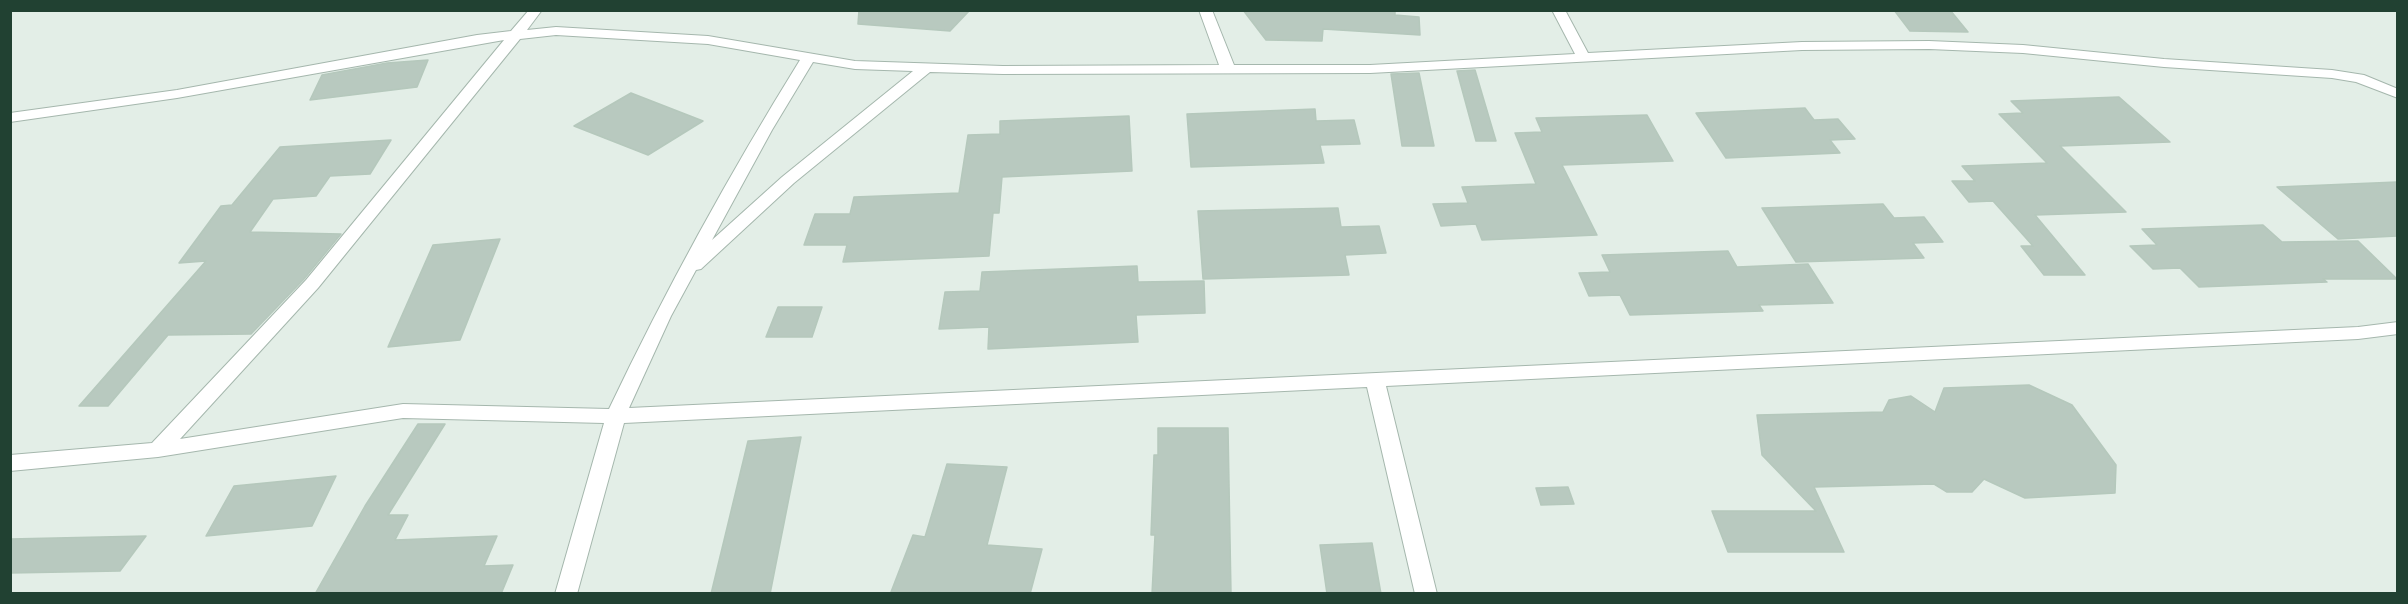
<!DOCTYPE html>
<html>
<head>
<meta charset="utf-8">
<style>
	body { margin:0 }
	#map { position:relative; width:2408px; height:604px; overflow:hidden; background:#e3eee7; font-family:Figtree,sans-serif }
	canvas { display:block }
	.frame { position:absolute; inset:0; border:12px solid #214132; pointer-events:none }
</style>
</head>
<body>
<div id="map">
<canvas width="2408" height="604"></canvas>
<div class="frame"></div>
</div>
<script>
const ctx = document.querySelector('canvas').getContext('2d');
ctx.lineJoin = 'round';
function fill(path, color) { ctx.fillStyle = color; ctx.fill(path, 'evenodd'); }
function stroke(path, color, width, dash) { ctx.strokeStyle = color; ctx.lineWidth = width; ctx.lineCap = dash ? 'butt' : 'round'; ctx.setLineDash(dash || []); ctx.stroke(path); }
const building = new Path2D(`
	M859 10H970L950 31 858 24Z
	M1243 10H1395V15L1419 17 1420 35 1323 29 1322 41 1266 40Z
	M1894 10H1950L1968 32 1910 31Z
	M428 60 417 87 310 100 322 75 387 63Z
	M1475 70 1496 141H1476L1457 71Z
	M1419 73 1434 146H1402L1391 74Z
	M631 93 703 121 648 155 574 126Z
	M2119 97 2170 142 2060 146 2126 212 2035 215 2085 275H2044L2021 246H2033L1993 201 1969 202 1952 181H1975L1962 166 2047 163 1999 114 2023 113 2011 101Z
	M1805 108 1814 120 1838 119 1855 139 1830 140 1840 153 1726 158 1696 113Z
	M1315 109 1316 121 1354 120 1360 144 1320 145 1324 163 1191 167 1187 114Z
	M1647 115 1673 161 1562 165 1597 235 1482 240 1476 224 1441 226 1433 204 1468 203 1462 187 1536 184 1515 133 1542 132 1536 118Z
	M1129 116 1132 171 1002 177 999 213H993L989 256 843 262 847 245H804L815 214H850L854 197 959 193 968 135 1000 134V121Z
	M391 140 370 174 330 176 316 196 273 199 250 232 341 234 304 279 251 334 168 335 108 406H79L206 261 179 263 221 206 232 205 280 147Z
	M2397 182V236L2338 239 2277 187Z
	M1883 204 1894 218 1924 217 1943 242 1913 243 1924 258 1796 262 1762 208Z
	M1338 208 1341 227 1379 226 1386 253 1345 255 1349 275 1203 279 1198 211Z
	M2263 225 2282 242 2358 241 2397 279H2323L2327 282 2199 287 2180 268 2153 269 2130 246 2157 245 2142 229Z
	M500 239 460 340 388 347 433 245Z
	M1728 251 1737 267 1808 264 1833 303 1759 305 1763 311 1630 315 1620 295 1589 296 1579 273 1610 272 1602 255Z
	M1137 266 1138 282 1204 281 1205 313 1136 315 1138 342 988 349 989 327 939 329 945 292 980 291 982 272Z
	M778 307H822L812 337H766Z
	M2029 385 2072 405 2116 465 2115 493 2025 498 1984 479 1972 492H1947L1934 484 1814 487 1844 552H1728L1712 511H1816L1762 455 1757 415 1883 412 1889 400 1911 396 1935 412 1944 388Z
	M418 424H445L388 515H408L395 540 497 536 484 566 513 565 501 594H315L365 506Z
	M1158 428H1228L1231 594H1152L1155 535H1151L1154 455H1158Z
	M801 437 770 594H711L748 441Z
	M947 464 1007 467 987 545 1042 549 1030 594 891 592 913 535 925 537Z
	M336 476 312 526 206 536 234 486Z
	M1568 487 1574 504 1541 505 1536 488Z
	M146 536 120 571 10 573V539Z
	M1372 543 1381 594H1327L1320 545Z`);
const minor = new Path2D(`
	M529 10H542L527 30 556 27 708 36 855 61 1003 66 1219 65 1199 10H1212L1234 65H1370L1575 54 1552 10H1565L1588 53 1802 42 1929 41 2023 45 2164 59 2332 70 2364 75 2398 89V98L2356 82 2332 78 2164 67 2023 53 1929 49 1802 50 1370 73 1003 74 930 72 794 183 701 269 696 270 671 316 629 408 2358 327 2398 322V334L2358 339 1386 386 1437 594H1415L1367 387 624 423 577 594H555L604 423 403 418 158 457 10 471V455L152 443 306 280 504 40 177 98 10 122V113L177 90 477 35 511 31ZM556 35 708 44 800 60C730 173 666 289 609 409L403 404 180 439 318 288 520 39ZM813 62 855 69 913 71 782 177 712 240 772 130Z`);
fill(building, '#b8c9bf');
stroke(building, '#b5c8bc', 1.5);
stroke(minor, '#a5b7ad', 2);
fill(minor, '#fff');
</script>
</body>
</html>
